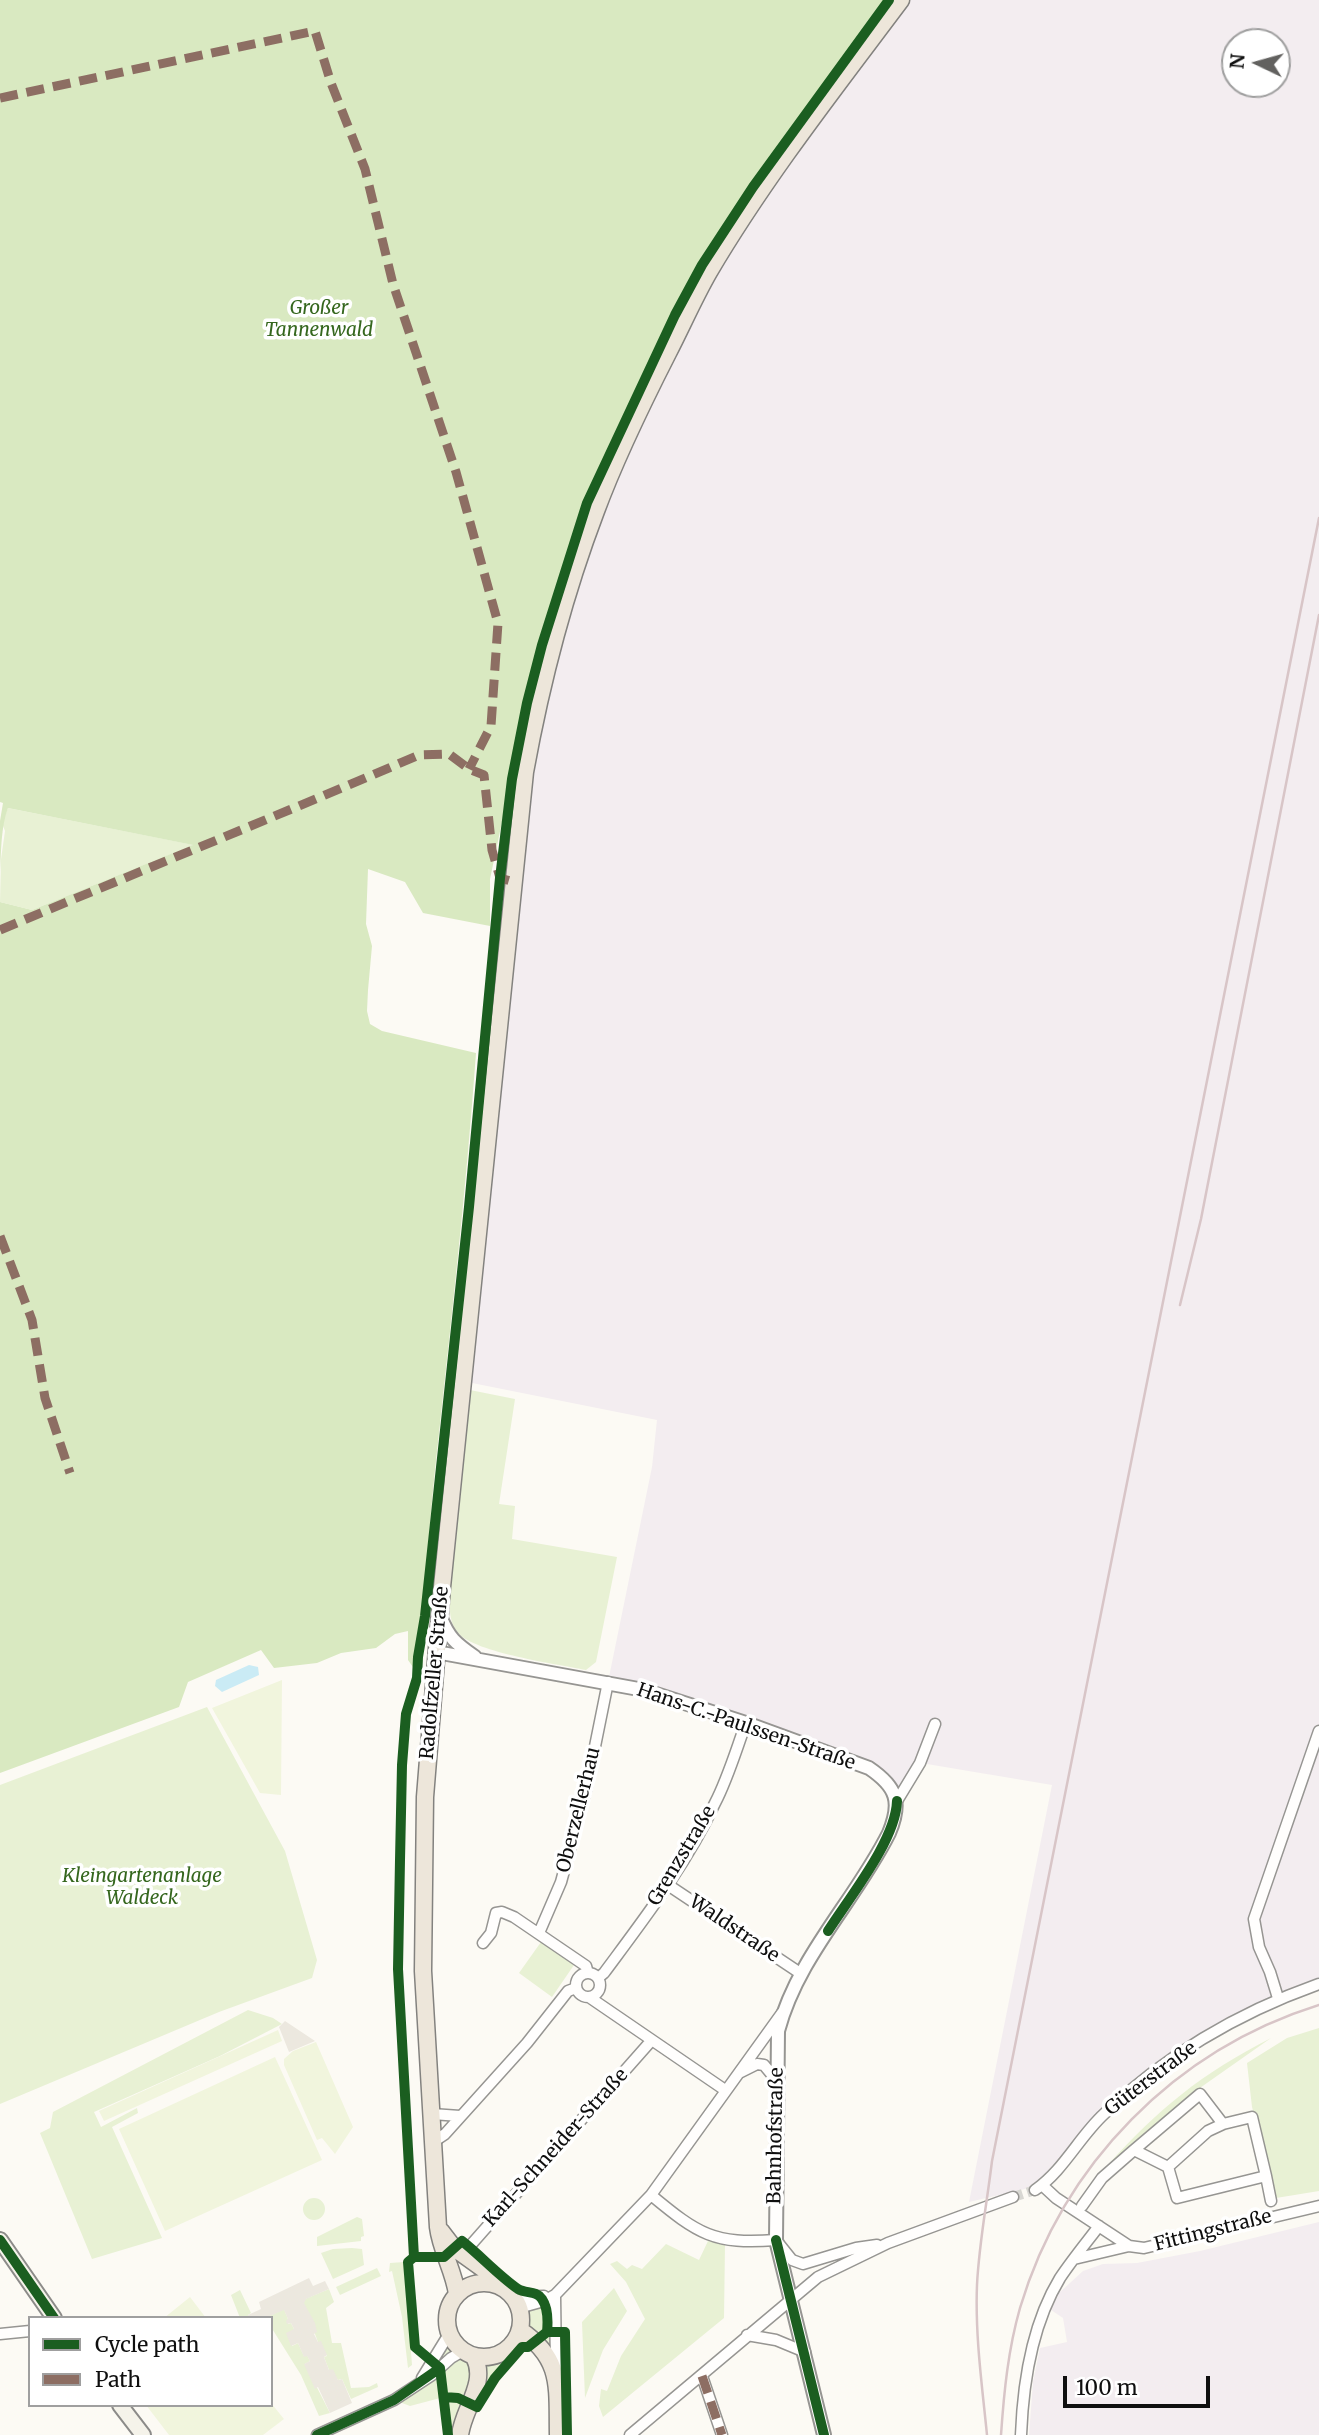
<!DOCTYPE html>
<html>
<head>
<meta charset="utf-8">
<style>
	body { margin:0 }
	#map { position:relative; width:1319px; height:2435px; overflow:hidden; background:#fcfaf4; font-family:Merriweather,serif }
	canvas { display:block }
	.legend { position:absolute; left:28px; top:2316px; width:245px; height:91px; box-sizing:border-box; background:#fff; border:2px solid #9f9f9f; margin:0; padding:9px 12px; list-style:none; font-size:21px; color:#0f0f0f }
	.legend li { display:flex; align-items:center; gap:14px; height:35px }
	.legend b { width:35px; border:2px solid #9f9f9f }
	.north { position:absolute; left:1221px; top:28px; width:70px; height:70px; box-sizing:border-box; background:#fff; border:2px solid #9f9f9f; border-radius:50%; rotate:275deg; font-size:19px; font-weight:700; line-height:28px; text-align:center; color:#0f0f0f }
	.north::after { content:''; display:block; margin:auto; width:24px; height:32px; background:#62615f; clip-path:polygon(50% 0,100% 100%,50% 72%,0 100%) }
	.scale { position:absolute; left:1063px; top:2376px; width:147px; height:32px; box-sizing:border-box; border:4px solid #0f0f0f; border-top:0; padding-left:9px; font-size:21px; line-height:24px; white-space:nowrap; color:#0f0f0f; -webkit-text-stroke:5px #fff; paint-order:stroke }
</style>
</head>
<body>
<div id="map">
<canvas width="1319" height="2435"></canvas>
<ul class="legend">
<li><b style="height:9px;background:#1b5e20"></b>Cycle path</li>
<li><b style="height:9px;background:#8d6e63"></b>Path</li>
</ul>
<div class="north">N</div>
<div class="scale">100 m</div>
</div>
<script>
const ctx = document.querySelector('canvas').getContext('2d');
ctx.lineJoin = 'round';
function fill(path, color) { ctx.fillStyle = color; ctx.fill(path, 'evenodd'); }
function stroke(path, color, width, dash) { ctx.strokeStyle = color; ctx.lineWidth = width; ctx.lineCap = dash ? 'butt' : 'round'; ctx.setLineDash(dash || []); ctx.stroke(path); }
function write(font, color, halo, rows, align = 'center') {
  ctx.font = font + ' Merriweather,serif'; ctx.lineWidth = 7; ctx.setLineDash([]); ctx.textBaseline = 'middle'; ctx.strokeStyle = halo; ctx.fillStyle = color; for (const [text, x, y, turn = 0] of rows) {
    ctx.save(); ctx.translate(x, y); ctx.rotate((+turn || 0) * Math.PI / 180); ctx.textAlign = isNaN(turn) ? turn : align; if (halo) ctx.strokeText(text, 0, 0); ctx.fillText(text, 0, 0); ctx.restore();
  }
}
const industrial = new Path2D(`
	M901 0H1319V1984L1192 2045 1125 2095 1042 2185 969 2202 1052 1785 921 1763 897 1801 869 1768 608 1682 652 1467 657 1420 462 1381 525 772 596 510 708 273ZM1235 42H1277V84H1235Z
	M1319 2222V2435H1029L1033 2382 1040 2348 1067 2342 1063 2318 1051 2310 1059 2293 1083 2271 1103 2264 1137 2263 1200 2251Z`);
const green = new Path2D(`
	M8 808 194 845 32 910 0 902 1 859 5 831 2 823Z
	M470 1390 515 1399 499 1504 515 1506 512 1539 617 1557 596 1662 586 1670C557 1664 476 1653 458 1633 449 1623 450 1609 449 1596Z
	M207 1707 285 1851 317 1960 312 1978 219 2012 0 2104V1785Z
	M541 1942 574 1965 552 1997 519 1973Z
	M248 2010 273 2018 282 2024 220 2056 94 2112 101 2127 137 2108 138 2113 112 2127 162 2238 92 2259 40 2133 50 2128 53 2112Z
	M1319 2028V2191L1276 2198 1252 2107 1247 2063 1287 2038Z
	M1271 2038 1197 2090 1106 2167C1159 2108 1201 2074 1271 2038Z
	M303 2209a11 11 0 1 1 22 0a11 11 0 1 1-22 0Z
	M357 2217 362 2219 364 2236 361 2237V2241L317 2246V2237Z
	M708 2241 725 2245 724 2318 603 2417 599 2406 601 2389 607 2391 621 2356 645 2319 626 2282 610 2264 617 2261 627 2269 632 2265 642 2269 666 2244 699 2260Z
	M352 2248 362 2249 364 2265 333 2279 321 2253 333 2249Z
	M404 2262 412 2365 408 2368 402 2317 392 2271 389 2272 390 2263Z
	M377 2268 381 2276 340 2295 336 2287Z
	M614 2288 627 2311 603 2350 585 2398 582 2322Z
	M329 2289 334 2302 326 2308 332 2343H341L351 2388 369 2387 377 2383 378 2387 351 2399 342 2379 338 2380 329 2370 324 2357 327 2356 318 2342 303 2302 305 2299Z
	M240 2290 251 2313 248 2315 249 2318H240L231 2295Z
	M544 2301 548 2322 547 2331 556 2332V2372L520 2330 519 2308Z
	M284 2309 288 2319V2324L291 2323 294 2329 292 2346 298 2343 304 2356 307 2355 310 2361 305 2364 330 2413 319 2416 301 2375 271 2327V2318H265Z
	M449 2334C465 2362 493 2366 515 2341L522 2347 495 2378 460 2433 448 2431 444 2397 410 2406 394 2400 416 2386Z`);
const forest = new Path2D(`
	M0 0H889L753 187 702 265 645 375 587 503 542 645 527 703 490 879V926L423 913 405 882 368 869 366 924 372 946 368 990 367 1011 370 1024 382 1031 476 1053C466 1192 450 1331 435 1470 428 1537 425 1604 415 1670L408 1660V1631L395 1634 376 1648 341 1653 317 1663 274 1668 261 1650 188 1682 179 1707 0 1773V902L32 910 193 845 8 808C1 826 1 852 0 872V821L3 803 0 802Z`);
const pitch = new Path2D(`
	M282 1680 281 1795 260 1793 212 1708Z
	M278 2030 282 2041 104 2121 99 2111Z
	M316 2042 353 2127 335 2154 322 2138 317 2140 284 2065V2059L293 2051Z
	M275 2057 322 2160 165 2231 119 2129Z
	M190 2297 206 2318H164Z
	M271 2403 284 2419 263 2435H169L146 2405H271Z`);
const plaza = new Path2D(`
	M285 2021 315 2041 289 2052 279 2027Z
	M309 2278 313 2286 325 2281 329 2289 306 2299 304 2303 315 2323 317 2332 314 2334 318 2342 321 2341 327 2355 324 2357 329 2370 333 2369 338 2380 342 2379 352 2403 330 2413 318 2387 315 2389 304 2364 310 2361 307 2356 304 2357 298 2343 291 2346 286 2333 294 2329 291 2323 287 2324 286 2321 288 2319 284 2310 265 2318H249L248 2315 261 2309 259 2302Z`);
const water = new Path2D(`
	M249 1665 258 1667 259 1675 222 1692 215 1686 216 1680Z`);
const minorTunnel = new Path2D(`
	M1013 2197 1035 2190`);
const minor = new Path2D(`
	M897 1801 920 1763 935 1724
	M668 1885 800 1973
	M539 1933 561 1882 587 1786 608 1682
	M483 1943 491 1933 496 1913 502 1912 514 1917 586 1966 588 1973
	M576 1985a12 12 0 1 1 24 0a12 12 0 1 1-24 0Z
	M598 1978 604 1973C644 1919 686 1865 715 1803 728 1778 736 1750 746 1723
	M589 1997 725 2090
	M1278 1998 1270 1972 1259 1947 1254 1919 1319 1731
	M739 2073 757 2064 764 2065 778 2082
	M432 2114 460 2116
	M1223 2124 1252 2117 1266 2176
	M433 2142 445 2134 527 2043 568 1991 576 1988
	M1134 2150 1200 2094 1223 2124 1208 2131 1168 2167
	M1042 2185 1056 2198 1129 2246 1144 2248 1319 2206
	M1035 2190C1064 2170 1079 2137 1104 2114 1165 2056 1240 2012 1319 1984
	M651 2195C698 2234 714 2245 776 2240L792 2260 803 2264 856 2248 877 2245
	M1082 2206 1102 2178 1134 2150 1168 2167 1177 2198 1266 2176 1271 2201
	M468 2258 469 2247 651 2041
	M1074 2259 1129 2246
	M555 2295 556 2368
	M512 2297 544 2296
	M519 2308 544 2301 555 2295 651 2195 782 2013
	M0 2334 30 2331
	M747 2335 776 2340 805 2352
	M702 2376 722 2435
	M422 2378 449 2334
	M317 2435 394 2400 432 2375 451 2358 463 2351
	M630 2435 818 2277 888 2243 1013 2197
	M1021 2435C1023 2382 1032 2324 1060 2278 1072 2260 1086 2243 1099 2226`);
const tertiary = new Path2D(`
	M440 1616C449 1638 455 1643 475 1657
	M436 1652 644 1690 746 1723 869 1768C897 1787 902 1802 889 1833 855 1901 798 1956 778 2031L776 2240 824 2435`);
const secondary = new Path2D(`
	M0 2240 54 2318
	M120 2405 143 2435`);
const primary = new Path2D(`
	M441 2231 454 2248 493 2276 501 2286
	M447 2320a37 37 0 1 1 74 0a37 37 0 1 1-74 0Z
	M457 2294C454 2271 441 2251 438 2227L423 1971 425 1797 442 1587 525 772C541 684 564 595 596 511 616 457 642 404 668 353 682 326 694 298 709 272 765 177 835 88 901 0
	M520 2330C563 2359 557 2388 558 2435
	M460 2435C463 2409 488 2382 474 2357`);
const rail = new Path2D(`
	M1180 1305 1201 1219 1319 615
	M987 2435C982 2385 975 2335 977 2285 979 2243 987 2203 992 2161L1319 518
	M1001 2435C1004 2392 1008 2350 1020 2308 1063 2164 1175 2050 1319 2005`);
const quiet = new Path2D(`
	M0 98 315 31 331 83 365 169 393 284 456 472 498 623 491 726 469 769
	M0 930C140 871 280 815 419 755L449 754 469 769 484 775 492 850 500 878 514 882
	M0 1236 32 1320 45 1398 70 1473
	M702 2376 722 2435`);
const cycleway = new Path2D(`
	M828 1931C849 1898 896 1840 897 1801
	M0 2240 54 2318
	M776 2240 824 2435
	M414 2257H444L462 2241C481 2256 498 2275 518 2289 526 2294 536 2290 542 2299 548 2308 548 2322 547 2332
	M444 2397 458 2398 477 2407 495 2378 522 2347H528L547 2332H565L567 2435
	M317 2435 394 2400 440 2368
	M448 2435 440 2368 415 2347 408 2262 414 2257 398 1969 400 1860 402 1765 406 1714 417 1678 418 1657 425 1616 469 1207 500 878 512 779 527 703 542 645 587 503 675 315 702 265 753 187 889 0`);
const parkNames = [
	["Großer",319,309],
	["Tannenwald",319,331],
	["Kleingartenanlage",142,1877],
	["Waldeck",142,1899]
];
const streetNames = [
	["Radolfzeller Straße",435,1673,-85],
	["Hans-C.-Paulssen-Straße",746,1727,19],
	["Oberzellerhau",579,1810,-76],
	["Grenzstraße",682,1856,-59],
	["Waldstraße",734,1929,34],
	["Güterstraße",1151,2079,-37],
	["Bahnhofstraße",776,2136,-89],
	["Karl-Schneider-Straße",556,2148,-48],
	["Fittingstraße",1213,2231,-14]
];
fill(industrial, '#f3edf0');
fill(green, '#e8f1d4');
fill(forest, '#d9e9c1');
fill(pitch, '#f1f5dd');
fill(plaza, '#ece8df');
fill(water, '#caebf5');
stroke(minorTunnel, '#d8d7d2', 10, [10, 5]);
stroke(minor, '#969592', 13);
stroke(tertiary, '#969592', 16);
stroke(secondary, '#8c8b89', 18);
stroke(primary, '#83827f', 19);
stroke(minor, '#fffefd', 10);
stroke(tertiary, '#fffefd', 12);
stroke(secondary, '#f5f3ea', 14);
stroke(primary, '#ede6da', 16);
stroke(rail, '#d8c5c7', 2.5);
stroke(quiet, '#8d6e63', 9, [18, 9]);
stroke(cycleway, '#1b5e20', 10);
write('italic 19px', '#35671e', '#fff', parkNames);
write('19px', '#0f0f0f', '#fff', streetNames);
</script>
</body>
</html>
